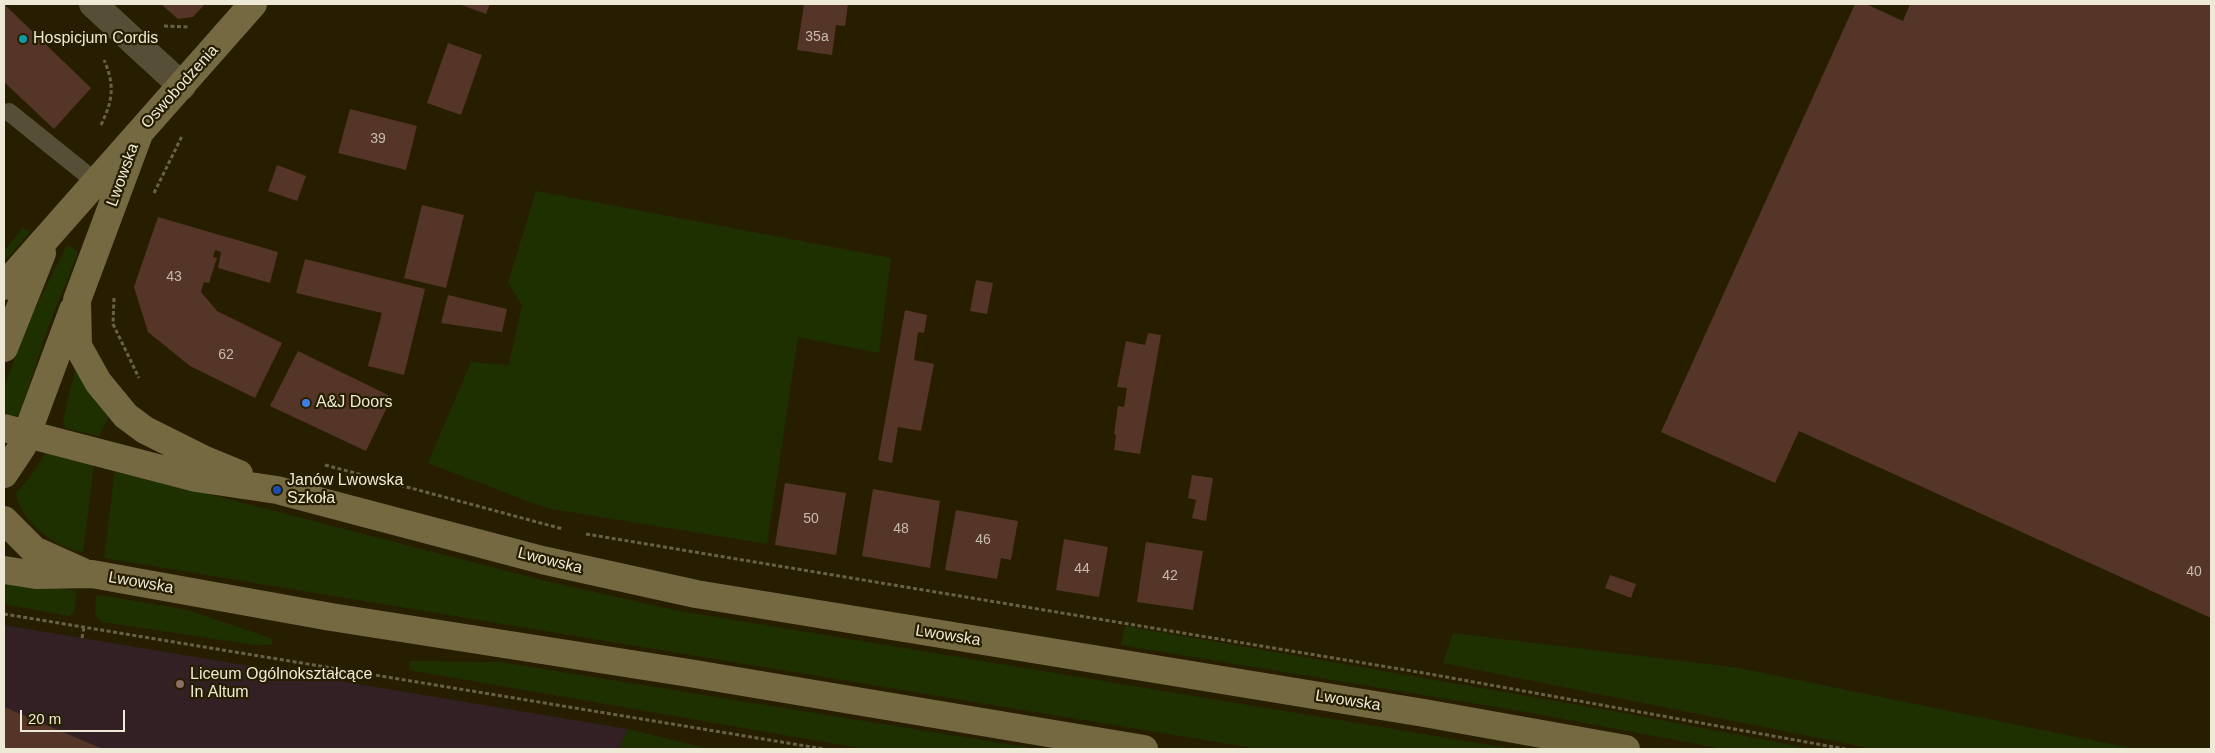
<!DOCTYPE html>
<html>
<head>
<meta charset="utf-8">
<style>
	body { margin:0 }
	#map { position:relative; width:2215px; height:753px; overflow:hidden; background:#271e00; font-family:Helvetica,sans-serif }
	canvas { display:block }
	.frame { position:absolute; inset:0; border:5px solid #ede9d6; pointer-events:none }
	.scale { position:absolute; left:20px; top:710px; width:105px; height:22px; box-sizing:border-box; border:2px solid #ede9d6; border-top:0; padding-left:6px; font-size:15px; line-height:18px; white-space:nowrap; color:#ede9d6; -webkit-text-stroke:4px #271e00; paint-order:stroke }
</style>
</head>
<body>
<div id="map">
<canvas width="2215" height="753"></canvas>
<div class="frame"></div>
<div class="scale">20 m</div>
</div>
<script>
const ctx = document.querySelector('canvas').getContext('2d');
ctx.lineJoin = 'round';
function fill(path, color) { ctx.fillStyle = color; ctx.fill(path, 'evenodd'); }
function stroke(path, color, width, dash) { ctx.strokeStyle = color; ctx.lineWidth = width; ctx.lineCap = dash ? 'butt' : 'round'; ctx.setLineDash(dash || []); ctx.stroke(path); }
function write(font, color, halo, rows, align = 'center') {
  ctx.font = font + ' Helvetica,sans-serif'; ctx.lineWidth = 4.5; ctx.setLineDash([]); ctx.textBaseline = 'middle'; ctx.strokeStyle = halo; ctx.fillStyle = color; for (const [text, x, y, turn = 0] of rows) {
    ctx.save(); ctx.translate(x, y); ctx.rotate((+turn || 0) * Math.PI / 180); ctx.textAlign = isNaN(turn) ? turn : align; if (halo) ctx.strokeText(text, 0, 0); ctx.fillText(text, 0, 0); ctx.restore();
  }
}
const education = new Path2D(`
	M4 625 628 729 619 749H4Z`);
const green = new Path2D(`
	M536 191 891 258 879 353 798 337 767 544 546 508 428 463 471 362 509 365 522 305 508 283Z
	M23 228 30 232 4 262V251Z
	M70 246 78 252 49 325 19 415 15 416 4 414V387L30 319 66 247Z
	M75 370 109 416 99 436 65 428 63 420Z
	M46 452 94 465 83 552C56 548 20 522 16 493L28 480Z
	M115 470 546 581 674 610 1514 749H1259L104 558Z
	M4 579 77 591 74 613 68 616 4 604Z
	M100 595 188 610 273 639 271 645H255L102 622 95 615 96 596Z
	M1125 626 1635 715 1811 749H1724L1526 712 1121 645Z
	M1453 633 1739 668 2135 749H1874L1443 663Z
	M410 661 500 662 1037 749H865L409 670Z
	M628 729 709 749H619Z`);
const building = new Path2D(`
	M4 4 91 88 54 129 4 82Z
	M161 4H205L193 17 178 19Z
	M459 4H490L486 14Z
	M804 4H848L845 26 836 25 832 55 797 50Z
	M1855 4H1866L1903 21 1910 4H2211V618L1799 431 1775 483 1661 432Z
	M448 43 482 55 461 115 427 103Z
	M350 109 417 126 406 170 338 153Z
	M277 165 306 176 297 201 268 191Z
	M422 205 464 215 446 288 404 278Z
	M158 217 278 252 270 283 218 268 221 252 215 250 213 257 217 258 209 283 204 282 201 292 217 311 282 343 255 398 190 366 148 332 134 287Z
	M305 259 425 289 404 375 368 366 382 313 296 293Z
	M976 280 993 283 987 314 970 311Z
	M448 295 507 309 502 332 441 323Z
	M905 310 927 315 924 333 918 332 914 360 934 364 921 431 898 427 892 463 878 460Z
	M1148 333 1161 335 1140 454 1114 450 1116 435 1114 434 1118 406 1124 407 1127 388 1117 387 1126 341 1145 345Z
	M298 351 392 397 366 451 270 406Z
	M1192 475 1213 478 1206 521 1192 518 1196 500 1188 498Z
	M785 483 846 493 836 555 775 545Z
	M873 489 940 501 930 568 862 556Z
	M956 510 1018 521 1011 560 1001 558 997 579 945 570Z
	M1064 539 1108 547 1099 597 1056 590Z
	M1146 542 1203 551 1193 610 1137 602Z
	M1610 575 1636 584 1631 598 1605 588Z
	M4 707 103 749H4Z`);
const path = new Path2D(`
	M164 26 188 27
	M101 125C113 100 115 85 104 60
	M154 193 182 136
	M114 298 113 324 139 378
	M325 465 563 529
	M586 534 1424 673 1845 749
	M4 614 824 749
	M82 638 84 627`);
const lane = new Path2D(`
	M9 112 96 182`);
const street = new Path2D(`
	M93 4 182 86`);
const secondary = new Path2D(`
	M139 134 77 300 78 346 98 382 126 416 145 430 205 460 239 474
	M4 286 253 4
	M4 348 42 253
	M4 428 196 478 277 490 542 560 696 594 1424 713 1626 749
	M4 474 22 447 73 310
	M4 520 34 550 81 571
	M4 570 36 575 92 574 331 617 689 673 1144 749`);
const markers = [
	[23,39,5,"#0f9aa8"],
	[306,403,5,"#3f7fe0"],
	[277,490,5,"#1a4fb4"],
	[180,684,5,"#8d6e63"]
];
const numberNames = [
	["35a",817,37],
	["39",378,139],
	["43",174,277],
	["62",226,355],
	["50",811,519],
	["48",901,529],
	["46",983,540],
	["44",1082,569],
	["40",2194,572],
	["42",1170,576]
];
const poiNames = [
	["Hospicjum Cordis",33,39],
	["A&J Doors",316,403],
	["Janów Lwowska",287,481],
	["Szkoła",287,499],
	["Liceum Ogólnokształcące",190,675],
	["In Altum",190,693]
];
const streetNames = [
	["Oswobodzenia",180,87,-48],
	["Lwowska",123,175,-70],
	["Lwowska",550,561,14],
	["Lwowska",141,583,10],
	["Lwowska",948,636,9],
	["Lwowska",1348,701,9]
];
fill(education, '#332025');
fill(green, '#1f3000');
fill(building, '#543528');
stroke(path, '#686147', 3, [4, 2.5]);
stroke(lane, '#564e37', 18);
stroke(street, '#564e37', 28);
stroke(secondary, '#756942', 28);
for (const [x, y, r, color] of markers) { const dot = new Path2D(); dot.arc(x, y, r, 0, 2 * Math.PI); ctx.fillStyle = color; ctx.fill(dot); stroke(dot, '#271e00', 2); }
write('14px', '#c7bcaa', null, numberNames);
write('16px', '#ede9d6', '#271e00', poiNames, 'left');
write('16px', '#ede9d6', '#271e00', streetNames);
</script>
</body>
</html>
